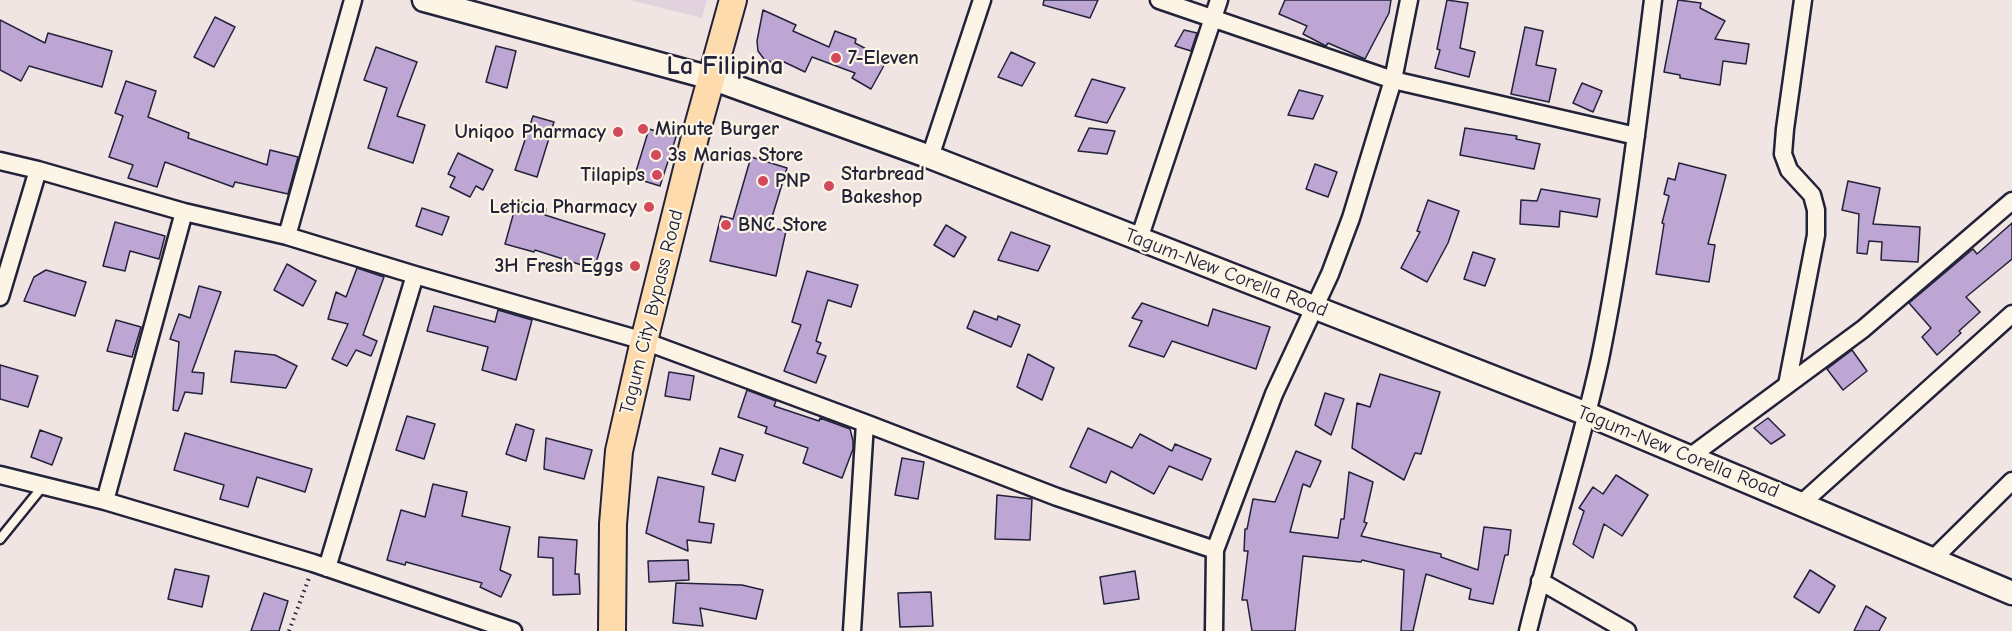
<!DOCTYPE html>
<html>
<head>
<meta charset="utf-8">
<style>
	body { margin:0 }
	canvas { display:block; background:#f0e5e2 }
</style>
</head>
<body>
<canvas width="2012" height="631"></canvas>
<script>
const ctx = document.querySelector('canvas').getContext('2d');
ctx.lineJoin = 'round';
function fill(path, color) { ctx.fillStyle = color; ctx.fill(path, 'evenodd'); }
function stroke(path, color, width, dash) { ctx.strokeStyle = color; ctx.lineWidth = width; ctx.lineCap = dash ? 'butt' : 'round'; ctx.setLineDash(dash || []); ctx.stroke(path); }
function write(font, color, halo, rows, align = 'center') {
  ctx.font = font + ' "Comic Neue",sans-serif'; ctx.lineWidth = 4.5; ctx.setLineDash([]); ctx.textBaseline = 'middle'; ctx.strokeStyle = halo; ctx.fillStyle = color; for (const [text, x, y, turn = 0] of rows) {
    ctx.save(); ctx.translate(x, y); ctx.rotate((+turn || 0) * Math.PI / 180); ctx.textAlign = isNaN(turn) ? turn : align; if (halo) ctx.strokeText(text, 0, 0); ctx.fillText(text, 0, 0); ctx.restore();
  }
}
const built = new Path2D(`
	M630 0H707L702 18Z`);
const building = new Path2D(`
	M1044 0H1098L1090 18 1043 5Z
	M1285 0H1391L1389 13 1365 59 1328 43 1326 46 1303 34 1307 26 1279 14Z
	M1447 0 1468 3 1460 48 1475 52 1469 77 1435 68 1440 50 1437 49Z
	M1678 0 1701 3 1700 8 1725 21 1715 39 1749 44 1746 64 1723 61 1720 85 1680 78V75L1664 72Z
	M763 10 796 25 793 31 829 47 835 31 856 39 855 43 887 60 871 89 852 78 855 73 812 57 805 72 780 60 778 65 764 59 758 51 757 41Z
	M215 17 235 27 214 67 194 57Z
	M0 20 45 43 48 33 112 51 102 87 29 66 21 81 0 70Z
	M1525 27 1543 31 1536 65 1556 69 1549 102 1511 94Z
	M1184 30 1197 33 1191 51 1175 46Z
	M496 46 516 51 507 88 486 82Z
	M376 47 417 62 397 116 425 125 413 163 368 148 387 88 364 80Z
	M1011 52 1035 63 1022 86 998 77Z
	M1092 79 1125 88 1107 123 1075 116Z
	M126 81 156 91 148 117 189 133 188 138 267 165 270 150 298 157 288 194 235 182 233 187 165 162 157 187 128 178 133 165 109 157 123 116 115 113Z
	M1582 83 1602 91 1593 112 1573 103Z
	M1299 90 1323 96 1313 119 1288 115Z
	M533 116 554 122 537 177 515 170Z
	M1089 128 1115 131 1107 154 1078 151Z
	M1465 128 1517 136 1516 139 1540 144 1534 169 1460 155Z
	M649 129 676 137 660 186 634 178Z
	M458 153 493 170 483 190 476 186 470 197 450 187 455 177 448 174Z
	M751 157 787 168 769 227 786 231 776 276 710 261 721 216 733 219Z
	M1679 163 1726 175 1708 244 1715 245 1709 282 1656 274 1664 224 1662 223 1669 196 1664 194 1668 178 1675 180Z
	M1315 164 1337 172 1328 197 1306 189Z
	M1848 181 1880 188 1873 224 1920 227 1918 262 1881 260 1882 242 1869 241 1867 254 1857 253 1859 214 1842 210Z
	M1541 189 1600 199 1597 217 1560 211 1559 227 1520 224 1521 200 1537 201Z
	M1428 200 1459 211 1448 243 1427 282 1401 268 1420 232 1417 231Z
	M517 201 546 209 545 215 605 234 594 269 535 250 534 252 505 244Z
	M422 208 449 217 442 235 416 226Z
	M115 222 165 236 159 259 130 251 125 271 103 266Z
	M2012 223V259L1966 297 1980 312 1959 331 1961 333 1937 355 1922 337 1931 328 1909 303 1973 249 1977 254Z
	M946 225 966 237 954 257 934 245Z
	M1011 232 1050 246 1038 271 998 260Z
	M1473 252 1495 259 1485 286 1464 279Z
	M287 264 316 281 303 306 274 290Z
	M357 268 384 277 363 335 377 341 371 356 356 350 347 366 332 359 348 324 328 319 336 292 346 297Z
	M46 270 86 282 75 316 24 301 34 277Z
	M807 271 858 285 851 307 828 300 816 341 821 343 817 353 826 356 816 383 784 371 801 325 792 322Z
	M199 286 221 292 192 372 204 373 202 394 185 392 178 411 173 410 179 342 170 339 179 314 190 318Z
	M1142 303 1208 326 1213 309 1270 327 1256 369 1172 341 1164 357 1129 346 1142 321 1132 318Z
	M434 306 495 322 498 310 532 320 516 380 482 370 488 347 427 331Z
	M974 311 997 320 998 316 1020 325 1011 347 967 328Z
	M116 320 141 327 132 357 107 351Z
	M1852 350 1867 371 1843 390 1827 369Z
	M235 351 275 355 297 366 286 388 231 382Z
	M1028 354 1054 368 1042 400 1017 387Z
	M0 365 38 376 28 407 0 399Z
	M669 372 694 376 690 400 665 396Z
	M1380 374 1440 392 1421 454 1415 453 1404 480 1352 448 1357 403 1370 407Z
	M747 390 776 401 774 406 819 421 820 418 850 429 853 441V449L842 478 803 463 808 448 765 433 767 427 738 417Z
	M1325 393 1344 399 1331 435 1315 425Z
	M407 416 435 424 424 459 396 450Z
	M1768 418 1785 435 1771 444 1754 428Z
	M516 424 534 430 526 461 506 454Z
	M1088 428 1132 448 1140 434 1172 451 1175 444 1211 459 1202 480 1169 466 1154 494 1111 471 1106 483 1070 467Z
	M40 430 62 438 52 465 31 457Z
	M185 433 312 469 305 492 257 477 248 507 220 499 224 485 174 470Z
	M546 438 592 450 584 479 544 469Z
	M720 448 743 455 735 481 712 474Z
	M1296 451 1321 461 1310 487 1303 484 1290 532 1338 538 1341 519H1344L1349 472 1373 482 1364 522 1367 523 1361 536 1441 554V557L1478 570 1484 527 1511 530 1508 555H1505L1493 604 1469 599 1471 589 1426 574 1413 631H1401L1404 570 1362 560 1361 562 1303 556 1295 631H1252L1247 600H1242L1248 551H1244L1245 529H1247L1253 499 1275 502Z
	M902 458 924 462 918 499 895 495Z
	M1616 475 1648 495 1622 536 1604 524 1593 558 1573 544 1584 511 1579 508 1593 487 1603 494Z
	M658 477 704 487 699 522 714 524 711 543 687 540 688 551 646 533Z
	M433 484 467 492 462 516 510 527 500 570 511 575 501 597 480 587 482 583 406 562 405 565 387 560 401 510 425 517Z
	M997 495 1032 499 1030 540 995 539Z
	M539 537 577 540 575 574H579L580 594 553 595V558L538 557Z
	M688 560 689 580 649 582 648 561Z
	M175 569 209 576 202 607 168 599Z
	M1810 570 1835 586 1819 613 1794 597Z
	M1135 571 1139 599 1104 604 1100 577Z
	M676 583 742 585 763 590 756 619 700 608 703 626 673 623Z
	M931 592 933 626 900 627 898 593Z
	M264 593 288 601 279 631H251Z
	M1866 606 1886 618 1879 631H1854Z`);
const path = new Path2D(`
	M289 631 309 578`);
const lane = new Path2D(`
	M0 539 43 486`);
const street = new Path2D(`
	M1159 0 1393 80 1636 136
	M930 157 982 0
	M0 161 38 170 184 212 287 236 415 275 644 341 865 423 1057 497 1215 550
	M287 236 353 0
	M1139 239 1219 0
	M0 297 38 170
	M1787 385 1816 235V210L1812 195 1789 170 1783 154 1785 129 1803 0
	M1691 456 1863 329 2012 201
	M0 475 105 501 313 563 513 631
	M105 501 184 212
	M1802 503 2012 314
	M1933 559 2012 481
	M327 568 415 275
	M1540 581 1627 631
	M852 631 865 423
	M1214 631 1215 550 1274 394 1330 274 1351 218 1393 80 1409 0
	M1528 631C1550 540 1580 451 1600 359 1624 241 1638 120 1653 0`);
const secondary = new Path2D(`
	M424 0 711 78 930 157 1587 414 2012 593`);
const primary = new Path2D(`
	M612 631 613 524 619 451 644 341 695 137 733 0`);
const markers = [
	[836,58,6,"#d1495b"],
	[643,129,6,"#d1495b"],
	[618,132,6,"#d1495b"],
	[656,155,6,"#d1495b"],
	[657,175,6,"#d1495b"],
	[763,181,6,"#d1495b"],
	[829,186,6,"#d1495b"],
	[649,207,6,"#d1495b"],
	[726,225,6,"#d1495b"],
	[635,266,6,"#d1495b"]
];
const poiNames = [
	["7-Eleven",848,58],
	["Minute Burger",655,129],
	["Uniqoo Pharmacy",606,132,"right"],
	["3s Marias Store",668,155],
	["Starbread",841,174],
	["Bakeshop",841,197],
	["Tilapips",645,175,"right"],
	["PNP",775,181],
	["Leticia Pharmacy",637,207,"right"],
	["BNC Store",738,225],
	["3H Fresh Eggs",623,266,"right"]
];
const streetNames = [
	["Tagum-New Corella Road",1226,273,21],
	["Tagum City Bypass Road",652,312,-76],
	["Tagum-New Corella Road",1678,452,22]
];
const districtNames = [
	["La Filipina",725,67]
];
fill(built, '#e1d2de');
fill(building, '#bea6d4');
stroke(building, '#22223b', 1.5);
stroke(lane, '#22223b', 13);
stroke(street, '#22223b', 21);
stroke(secondary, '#22223b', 27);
stroke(primary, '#22223b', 30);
stroke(path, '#22223b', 4, [1.5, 4.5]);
stroke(lane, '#fcf5e5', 8);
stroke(street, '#fcf5e5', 16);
stroke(secondary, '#fcf5e5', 22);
stroke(primary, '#fedbac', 26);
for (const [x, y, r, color] of markers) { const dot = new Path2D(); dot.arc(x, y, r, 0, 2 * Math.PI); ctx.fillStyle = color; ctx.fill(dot); stroke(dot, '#fcf5e5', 2); }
write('bold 20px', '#22223b', '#fcf5e5', poiNames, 'left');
write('20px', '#22223b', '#fcf5e5', streetNames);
write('bold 26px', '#22223b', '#fcf5e5', districtNames);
</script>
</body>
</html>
